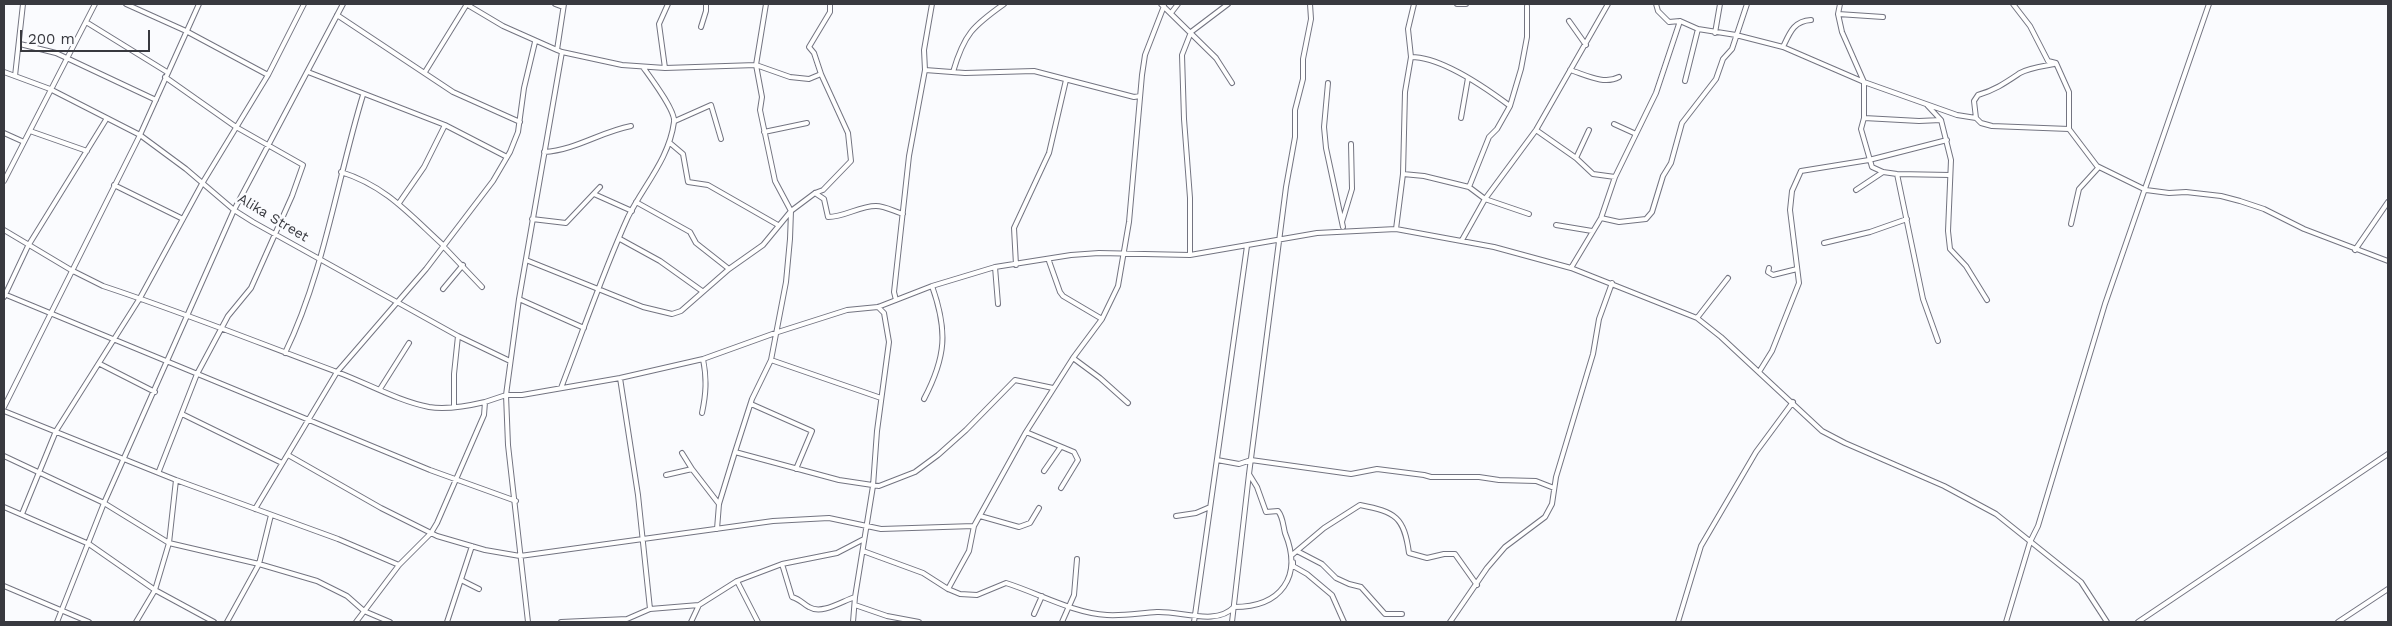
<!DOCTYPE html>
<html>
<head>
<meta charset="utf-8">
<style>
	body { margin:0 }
	#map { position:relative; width:2392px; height:626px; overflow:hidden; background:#fafbfe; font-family:"Work Sans",sans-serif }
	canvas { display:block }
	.frame { position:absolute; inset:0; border:5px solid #38393f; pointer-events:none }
	.scale { position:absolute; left:20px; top:30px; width:130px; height:22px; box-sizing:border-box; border:2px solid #38393f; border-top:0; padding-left:6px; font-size:15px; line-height:18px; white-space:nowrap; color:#38393f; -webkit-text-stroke:4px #fafbfe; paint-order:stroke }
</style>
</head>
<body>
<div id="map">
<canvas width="2392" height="626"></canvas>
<div class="frame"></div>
<div class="scale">200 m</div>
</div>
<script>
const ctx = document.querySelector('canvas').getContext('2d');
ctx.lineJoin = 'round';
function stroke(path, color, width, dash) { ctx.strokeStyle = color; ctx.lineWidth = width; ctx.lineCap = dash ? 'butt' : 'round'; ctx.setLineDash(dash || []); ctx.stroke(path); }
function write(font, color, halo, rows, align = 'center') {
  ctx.font = font + ' "Work Sans",sans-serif'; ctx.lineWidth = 5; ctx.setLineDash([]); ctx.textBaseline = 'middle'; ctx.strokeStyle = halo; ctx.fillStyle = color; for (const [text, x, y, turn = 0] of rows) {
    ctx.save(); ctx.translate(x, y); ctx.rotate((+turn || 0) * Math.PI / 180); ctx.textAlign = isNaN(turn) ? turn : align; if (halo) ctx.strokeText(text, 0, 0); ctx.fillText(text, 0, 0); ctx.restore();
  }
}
const minor = new Path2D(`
	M126 4 186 31 268 75
	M466 4 503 26 557 50
	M555 4 563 7
	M1161 4 1216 58 1232 83
	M1457 4H1466
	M1656 4 1658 11 1669 22 1680 21 1698 29 1736 35 1783 47 1864 82 1957 115 1976 118 1981 123 1992 126 2069 129 2097 166 2146 190 2169 193 2186 192 2221 196 2240 201 2264 209 2304 229 2388 261
	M1840 4 1838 14 1842 32 1864 82V118L1861 129 1872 167 1883 172
	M2013 4 2030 26 2048 61 2056 63 2069 92V129
	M1171 13 1178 4
	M1838 14 1883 17
	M337 15 453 92 520 122
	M1569 21 1586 45
	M86 22 167 72
	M701 27 706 11V4
	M1715 33 1720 4
	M20 44 56 53 156 100
	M1783 47C1790 32 1794 21 1811 20
	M562 52 622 65 665 68 756 65 790 77 809 79 821 74 814 53 809 47 830 12V4
	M1411 57C1441 57 1486 88 1510 106
	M665 68 659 24 668 4
	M925 70 965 73 1034 71 1134 97 1140 96
	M1570 70C1586 75 1604 85 1619 77
	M4 72 50 89 140 135 186 169 234 210 253 222 458 336 510 361
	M308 72 445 125 507 157
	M425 72 467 4
	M953 72C964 34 973 26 1004 4
	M15 76 23 4
	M1685 81 1698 29
	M1328 83 1324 127 1326 148 1343 227
	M1927 105 1941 120
	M1461 118 1468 78
	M1864 118 1919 121 1941 120 1951 160 1948 231 1950 249 1966 266 1987 300
	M1976 118 1974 101 1978 95C1995 90 2005 83 2020 73 2028 68 2044 66 2054 64
	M675 121 711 105 721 139
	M1614 124 1636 134
	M1536 130 1576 158 1593 174 1615 177
	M30 131 87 151
	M764 132 807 123
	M4 133 24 142
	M670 143 683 154 688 182 708 185 778 225
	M544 152C576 150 600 132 631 126
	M1576 158 1589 130
	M341 172C386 186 410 215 443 245
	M1403 174 1424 176 1469 187 1485 199 1529 214
	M1897 174 1923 299 1938 341
	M4 181 95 4
	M114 185 183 219
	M1469 187 1489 137 1497 129 1510 106 1521 69 1527 37V6
	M1856 190 1883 172 1897 174 1950 175
	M815 193 824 199 828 217C845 217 859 206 876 206 885 206 893 211 903 214
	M594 194 632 211
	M636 202 690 232 696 243 729 269
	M399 203 424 167 445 125
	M1601 218 1619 222 1646 219 1652 212 1663 176 1671 163 1682 123 1716 79 1723 59 1732 49 1747 4
	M532 219 566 223 600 187
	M1342 222 1352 189 1351 144
	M2071 224 2079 189 2099 167
	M1556 225 1592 231
	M1396 229 1403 174 1405 92 1411 57 1408 29 1414 4
	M4 230 71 270 103 286C182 312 259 343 337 372 367 383 398 401 429 407 447 410 468 406 485 402
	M620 239 660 261 702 291
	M1462 240 1485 199 1536 130 1608 4
	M1824 243 1870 232 1907 219
	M444 247 482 287
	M2355 250 2388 202
	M1190 255V198L1184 119 1182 55 1191 32 1228 4
	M526 260 643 307 672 314 681 311 729 269 763 245 791 211 815 193 823 190 851 161 848 133 821 74
	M1049 261 1060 292 1063 296 1102 319
	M1016 265 1014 228 1049 153 1066 80
	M995 267 998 304
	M1571 268 1601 218 1615 177 1656 93 1680 21
	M1769 268 1768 272 1773 275 1797 269
	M443 289 463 265
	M4 294 430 470 516 501
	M4 297 28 246 107 118
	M519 299 584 328
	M896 300 894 292 909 156 925 70 924 50 932 4
	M1697 318 1728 278
	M285 353C324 273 337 180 363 95
	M1073 358 1100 378 1128 403
	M771 360 881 398
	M100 364 155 392
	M1759 372 1772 351 1799 283 1790 210 1792 191 1801 171 1869 160 1947 140
	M620 378 638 495 650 609
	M561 388C583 331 603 272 628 217 644 185 669 159 674 122 676 111 650 77 643 67
	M380 389 409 343
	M924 399C946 357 948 331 932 286
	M751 404 812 431 796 469
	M454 406V374L458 336
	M4 407 140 135 199 4
	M4 411 176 480 338 539 399 565
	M702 413C706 394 707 379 703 359
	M182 414 282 463
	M1026 432 1074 452 1078 460 1061 488
	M735 452 839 480 879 486 915 472 938 455 966 430 1015 380 1053 388
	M682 453 692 469
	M288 455 381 508 437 536 485 550 520 556 773 521 829 518 881 529 974 526 1026 432 1073 358 1102 319 1118 286 1129 222 1142 75 1145 55 1164 6
	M4 456 104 503 169 543 259 564 317 581 347 596 364 611 390 622
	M1217 460 1239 464 1251 460 1351 474 1377 469 1424 475 1431 477H1479L1499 480 1536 481 1554 488
	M159 471 197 374 228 316 251 288 292 196 303 165 236 127 165 77
	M1044 471 1060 448
	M666 475 692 469 719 504
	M4 507 89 544 155 590 214 622
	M255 509 337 372 426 269 493 181 510 152 518 132 524 88 535 42
	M22 514 56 431 140 298 203 182 268 75 304 4
	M980 516 1019 527 1030 523 1039 508
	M1176 516 1196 513 1210 507
	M717 529 719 504 735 452 752 399 771 360 786 282 790 239 791 211 775 181 760 110 762 97 756 65 766 4
	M863 551 923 573 948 589 960 594 977 595 1006 583C1038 593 1073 613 1107 615 1124 616 1140 613 1157 612 1182 611 1216 626 1234 607 1281 607 1303 577 1285 533 1283 525 1283 517 1278 511L1266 512 1257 487 1249 474 1286 187 1295 137V110L1303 79V59L1311 19 1310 4
	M1297 551 1322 564 1336 578 1349 584 1361 587 1385 614H1402
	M1292 555 1324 528 1360 505C1396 512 1404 517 1409 553L1427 558 1444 554H1455L1477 585
	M1293 562V566L1307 574 1332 595 1344 622
	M782 564 792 597C800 599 803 604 809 607 822 615 842 601 855 597
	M461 580 479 589
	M737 581 758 622
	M4 586 89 622
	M948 589 969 551 974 526
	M855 605 887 616 919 622
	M1034 614 1042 596
	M57 622 104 503 234 210 343 4
	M136 622 155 590 169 543 176 480
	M227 622 259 564 271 515
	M356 622 399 565 431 533 437 523 484 415 485 402 506 395H522L620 378 703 359 778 332 847 310 878 307 932 286 995 267 1071 255 1099 253 1190 255 1317 233 1396 229 1494 247 1571 268 1697 318 1721 337 1822 431 1845 443 1944 486 1996 514 2081 582 2107 622
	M447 622 472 546
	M528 622 508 445 506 395 519 299 562 52 557 50 564 4
	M561 622 627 619 650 609 699 605 737 581 782 564 837 553 864 539
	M691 622 699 605
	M853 622 855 597 873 486 877 431 889 342 884 313 878 307
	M1062 622 1074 595 1077 559
	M1194 622 1247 246
	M1232 622 1249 474
	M1450 622 1487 568 1505 547 1545 517 1552 504 1556 477 1593 354 1599 319 1612 283
	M1678 622 1701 546 1756 452 1793 402
	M2006 622 2030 542 2038 526 2105 304 2209 4
	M2138 622 2388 454
	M2338 622 2388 589`);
const streetNames = [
	["Alika Street",273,218,31]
];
stroke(minor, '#737481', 6);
stroke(minor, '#fff', 4);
write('14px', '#38393f', '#fafbfe', streetNames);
</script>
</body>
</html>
